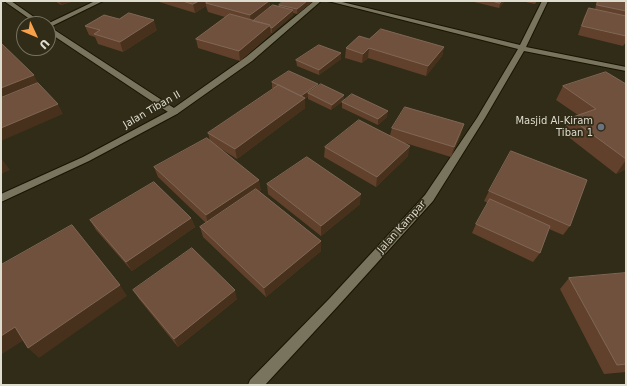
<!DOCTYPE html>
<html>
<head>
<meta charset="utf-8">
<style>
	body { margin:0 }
	#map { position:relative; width:627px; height:386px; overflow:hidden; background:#302c17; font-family:"DejaVu Sans",sans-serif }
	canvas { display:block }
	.frame { position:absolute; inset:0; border:2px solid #dfdcd0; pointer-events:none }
	.north { position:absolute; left:16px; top:16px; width:40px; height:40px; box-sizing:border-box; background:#302c17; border:1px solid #767261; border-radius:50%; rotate:134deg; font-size:11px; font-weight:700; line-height:16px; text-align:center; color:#dfdcd0 }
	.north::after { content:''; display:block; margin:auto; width:14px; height:18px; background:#f8a14a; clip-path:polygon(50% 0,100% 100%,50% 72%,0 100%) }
</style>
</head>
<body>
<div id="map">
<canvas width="627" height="386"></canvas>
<div class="frame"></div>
<div class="north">U</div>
</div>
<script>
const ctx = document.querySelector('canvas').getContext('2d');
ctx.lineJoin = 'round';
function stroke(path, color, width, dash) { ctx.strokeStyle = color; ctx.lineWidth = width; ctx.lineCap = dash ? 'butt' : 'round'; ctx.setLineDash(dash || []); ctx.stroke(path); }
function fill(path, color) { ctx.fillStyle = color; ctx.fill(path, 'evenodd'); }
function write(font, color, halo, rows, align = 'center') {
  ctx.font = font + ' "DejaVu Sans",sans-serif'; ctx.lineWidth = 3.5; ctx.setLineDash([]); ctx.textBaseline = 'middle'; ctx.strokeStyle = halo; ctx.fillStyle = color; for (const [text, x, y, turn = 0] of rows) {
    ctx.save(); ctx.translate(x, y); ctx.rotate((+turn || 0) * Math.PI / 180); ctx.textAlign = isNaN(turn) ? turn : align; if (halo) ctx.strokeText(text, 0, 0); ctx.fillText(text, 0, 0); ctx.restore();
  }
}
const minor = new Path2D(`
	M4 1H11L44 24H37Z
	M95 1H103L50 27 177 110 178 112 177 114H171L48 32 47 24Z
	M328 1H338L520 45 542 1H548L526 47 626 67V71L524 51 485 118 433 201 338 306 265 385H248L250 380 330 298 425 195 477 118 518 49Z`);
const tertiary = new Path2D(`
	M314 1H321L252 61 177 114 89 161 1 202V194L83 157 171 110 246 57Z`);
const wall = new Path2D(`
	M55 1H74L61 5Z
	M156 1H269L270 7H279V5L313 1 297 14 293 13V15L272 33H271V34L240 61 198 48 196 39 225 17 208 12 206 6 195 13Z
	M470 1H505L499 8Z
	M521 1H537L535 4Z
	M597 1H626V42L623 46 578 35 584 17 589 8 595 9Z
	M85 26 157 30 123 52 98 44 95 37 89 35Z
	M369 39 444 47 442 56 426 76 368 58 362 63 345 58 346 48Z
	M341 59 319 75 297 66 296 60Z
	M272 82 318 84V87L344 100 331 110 308 99V96L305 99V108L237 159 218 147 261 190 259 191 321 241V251L266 297 203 237 200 227 206 223 158 177 154 167 210 141 208 133 274 89 272 88Z
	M626 84V169L616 174 562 132 570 118 578 115 556 100 563 86Z
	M342 102 387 117 378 125 342 108Z
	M392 128 461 134 451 157 405 143 408 156 376 187 324 157 325 147 390 135Z
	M267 184 360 204 321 236 268 194Z
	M489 191 570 226 563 235 549 229 540 253 533 262 472 233 476 224 488 203 484 201Z
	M191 218 195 227 132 271 96 230 90 220Z
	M626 273V372L604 374 560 289 569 278Z
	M133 290 237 299 178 347 139 299Z`);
const shadedWall = new Path2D(`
	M59 1H74L61 5Z
	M199 1H216L206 3V6L195 13 193 4Z
	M269 1 270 10 251 25 250 15Z
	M307 1H313L297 14V9Z
	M502 1H505L499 8 500 3Z
	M293 10V15L272 33V28Z
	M154 20 157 30 123 52 120 42Z
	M270 25 271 34 240 61 239 51Z
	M444 47 442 56 426 76 428 66Z
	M369 48 368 58 362 63 363 54Z
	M341 53V59L319 75V70Z
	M34 75 39 85 1 100V88Z
	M318 84V90L308 93V96L305 99V108L237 159 235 149 300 96Z
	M344 95V100L331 110 332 105Z
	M58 104 63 114 1 141V128Z
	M388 111 387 117 378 125V119Z
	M464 124 461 134 451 157 454 147Z
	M410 146 408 156 376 187 377 177Z
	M1 158 10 170 1 174Z
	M626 160V169L616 174Z
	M259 180 261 190 208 225 206 215Z
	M361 194 360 204 321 236V226Z
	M191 218 195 227 132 271 126 262Z
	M321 241V251L266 297 264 288Z
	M120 285 127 296 39 358 28 348Z
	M235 290 237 299 178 347 174 339Z
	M15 327 27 338 2 354 1 353V336Z`);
const building = new Path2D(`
	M183 1H199L193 4Z
	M210 1H269L250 15 206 3Z
	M283 1H307L297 9 279 5Z
	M492 1H502L500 3Z
	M598 1H626V11L597 5Z
	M273 5 293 10 272 28 270 27V25L253 21Z
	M589 8 626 16V36L582 26Z
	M129 13 154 20 120 42 94 34 100 30 85 26 104 15 119 19Z
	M230 14 270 25 239 51 196 39Z
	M381 29 444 47 428 66 369 48 363 54 346 48 359 36 369 39Z
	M1 43 34 75 1 88Z
	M319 45 341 53 319 70 296 60Z
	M289 71 318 84 301 96 272 82Z
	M606 72 626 84V159L570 118 596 109 563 86Z
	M38 83 58 104 1 128V98Z
	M321 84 344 95 332 105 308 93Z
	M279 85 305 98 235 149 208 133Z
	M352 94 388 111 378 119 342 102Z
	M405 107 464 124 454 147 392 128Z
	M359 120 410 146 377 177 325 147Z
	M207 138 259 180 206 215 154 167Z
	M511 151 587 180 570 226 489 191Z
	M307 157 361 194 321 226 267 184Z
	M154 182 191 218 126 262 90 220Z
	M256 189 321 241 264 288 200 227Z
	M490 199 550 226 540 253 476 224Z
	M72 225 120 285 28 348 15 327 1 336V265Z
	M192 248 235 290 174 339 133 290Z
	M626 273V364L617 365 569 278Z`);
const markers = [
	[601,127,4,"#6b7280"]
];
const streetNames = [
	["Jalan Tiban II",152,110,-30],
	["Jalan Kampar",402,227,-48]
];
const poiNames = [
	["Masjid Al-Kiram",593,121],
	["Tiban 1",593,133]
];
stroke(minor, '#181402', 2);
stroke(tertiary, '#181402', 2);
fill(minor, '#79745d');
fill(tertiary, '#79745d');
fill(wall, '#61412c');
fill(shadedWall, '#48311c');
fill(building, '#6f513e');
stroke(building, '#806755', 1);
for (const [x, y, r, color] of markers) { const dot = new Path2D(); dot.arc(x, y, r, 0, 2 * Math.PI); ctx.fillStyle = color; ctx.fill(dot); stroke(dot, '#302c17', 1.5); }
write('10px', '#dfdcd0', '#302c17', streetNames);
write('10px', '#dfdcd0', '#302c17', poiNames, 'right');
</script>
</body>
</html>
